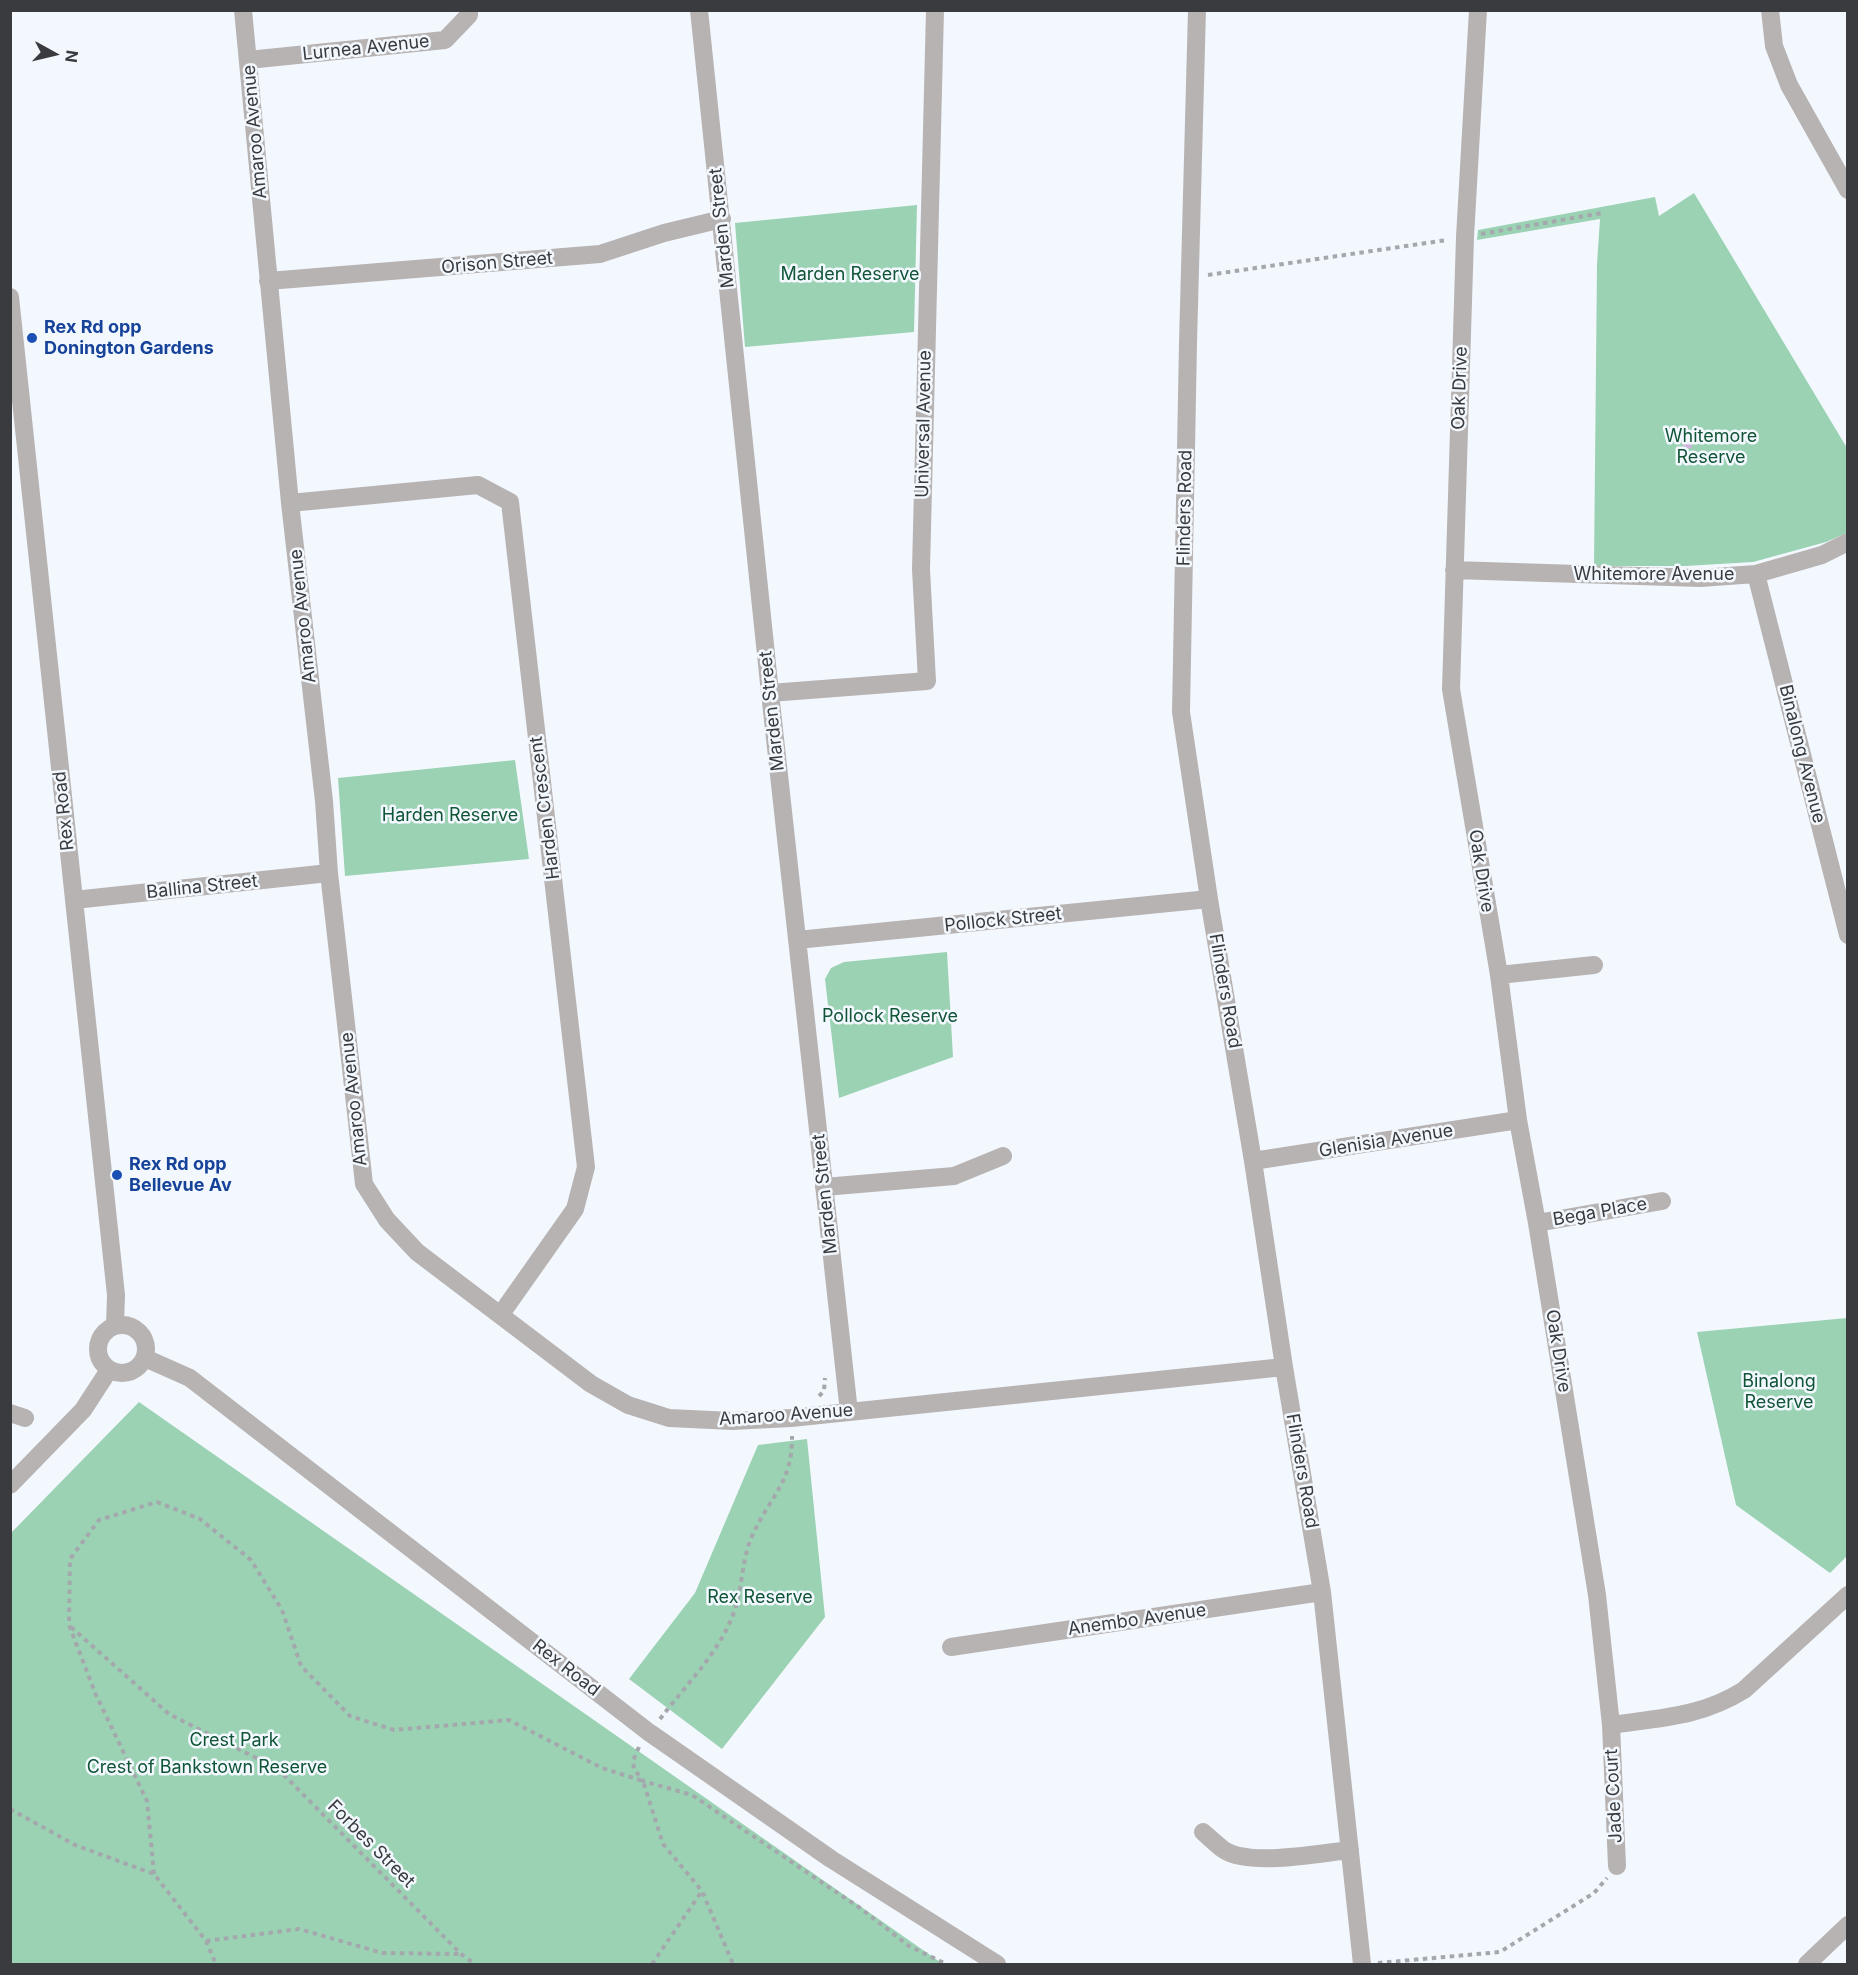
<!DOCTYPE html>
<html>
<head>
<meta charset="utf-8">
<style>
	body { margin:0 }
	#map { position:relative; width:1858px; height:1975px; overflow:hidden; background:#f3f8ff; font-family:Inter,sans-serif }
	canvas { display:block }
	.frame { position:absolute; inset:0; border:12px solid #3a3b3e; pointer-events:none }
	.north { position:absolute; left:24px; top:24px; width:60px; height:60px; -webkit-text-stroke:4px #f3f8ff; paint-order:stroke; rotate:98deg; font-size:16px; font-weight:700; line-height:24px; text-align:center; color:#3a3b3e }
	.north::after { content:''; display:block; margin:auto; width:21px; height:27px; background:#3a3b3e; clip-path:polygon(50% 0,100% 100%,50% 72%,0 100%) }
</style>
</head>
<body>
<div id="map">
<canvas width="1858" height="1975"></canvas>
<div class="frame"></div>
<div class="north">N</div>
</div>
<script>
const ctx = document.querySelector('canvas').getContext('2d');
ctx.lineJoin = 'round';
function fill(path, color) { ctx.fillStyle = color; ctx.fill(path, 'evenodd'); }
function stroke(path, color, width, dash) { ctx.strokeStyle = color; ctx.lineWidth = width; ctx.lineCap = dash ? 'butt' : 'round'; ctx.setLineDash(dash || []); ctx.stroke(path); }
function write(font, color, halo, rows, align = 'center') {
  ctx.font = font + ' Inter,sans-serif'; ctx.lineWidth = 5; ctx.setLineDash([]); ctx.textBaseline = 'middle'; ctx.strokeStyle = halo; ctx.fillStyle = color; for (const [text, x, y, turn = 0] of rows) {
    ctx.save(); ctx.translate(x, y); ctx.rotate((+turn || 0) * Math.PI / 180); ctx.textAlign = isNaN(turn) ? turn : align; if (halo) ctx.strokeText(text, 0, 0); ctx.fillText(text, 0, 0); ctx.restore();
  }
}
const green = new Path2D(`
	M1694 193 1847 448V533L1826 542 1753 562 1686 566H1594L1597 264 1600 219 1477 240 1478 230 1655 197 1659 216Z
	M917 205 914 332 745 347 735 223Z
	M515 760 529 859 345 876 338 778Z
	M947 952 953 1057 839 1098 825 979 831 968 844 962Z
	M1847 1318V1556L1830 1573 1736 1505 1697 1332Z
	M139 1402 943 1964H11V1533Z
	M807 1439 825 1617 722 1749 629 1679 695 1593 758 1445Z`);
const path = new Path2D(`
	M1481 234 1602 213
	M1208 275 1447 240
	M819 1396 824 1391 825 1378
	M71 1627 169 1714 278 1769 461 1954 475 1964
	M660 1719C685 1686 718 1654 733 1615 743 1589 741 1561 752 1536 769 1498 793 1482 792 1436
	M639 1747 633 1761 634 1769 643 1781 692 1795 860 1908 909 1946 946 1964
	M10 1809 75 1845 154 1874 206 1941 216 1964
	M154 1874 147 1801 96 1695 69 1625 70 1559 99 1520 157 1502 200 1519 251 1560 282 1610 301 1666 350 1716 394 1730 509 1720 602 1768 643 1781 663 1844 702 1891 733 1964
	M206 1941 299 1929 382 1953 460 1954
	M1378 1963 1500 1952 1594 1893 1607 1878
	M652 1964 702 1891`);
const minor = new Path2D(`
	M243 10 290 503 324 801 329 873 364 1184 387 1220 417 1252 591 1384 628 1405 669 1418 732 1421 791 1418 1284 1367
	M699 10 770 693 849 1412
	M1197 10 1188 343 1181 712 1209 899 1253 1161 1284 1367 1322 1592 1362 1964
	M1478 10 1465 237 1451 689 1499 975 1518 1120 1537 1223 1597 1595 1611 1725 1617 1866
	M1770 10 1774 46 1789 85 1848 190
	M248 60 445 40 469 15V10
	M268 281 600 254 664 233 722 219
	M10 297 116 1295 115 1326
	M290 503 478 485 510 502 586 1167 575 1209 501 1314
	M1454 570 1700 578 1756 574 1822 555 1848 542
	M1756 574 1848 935
	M770 693 927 681 921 569 935 10
	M74 900 329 873
	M797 940 1209 899
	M1499 975 1594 965
	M1253 1161 1518 1120
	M824 1187 954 1176 1003 1156
	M1537 1223 1662 1201
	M98 1349a24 24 0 1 1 48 0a24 24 0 1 1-48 0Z
	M145 1358 190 1378 650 1733 831 1859 997 1964
	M10 1413 25 1418
	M10 1485 83 1410 109 1370
	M951 1647 1322 1592
	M1611 1725C1660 1718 1701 1717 1744 1690L1848 1595
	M1203 1832C1210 1838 1217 1845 1224 1850 1250 1867 1320 1853 1350 1850
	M1807 1964 1848 1925`);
const wall = new Path2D(`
	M1691 440 1692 448 1684 449 1682 443Z`);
const building = new Path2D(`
	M1689 434 1690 442 1682 443 1681 435Z`);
const markers = [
	[32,338,6,"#1a4fb4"],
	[117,1175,6,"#1a4fb4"]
];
const streetNames = [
	["Lurnea Avenue",366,48,-6],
	["Amaroo Avenue",255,132,-95],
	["Marden Street",722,228,-96],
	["Orison Street",497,263,-5],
	["Oak Drive",1460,388,-88],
	["Universal Avenue",924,424,-89],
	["Flinders Road",1185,508,-89],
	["Whitemore Avenue",1654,575],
	["Amaroo Avenue",303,616,-96],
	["Marden Street",772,711,-96],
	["Binalong Avenue",1802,754,76],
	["Harden Crescent",545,808,-97],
	["Rex Road",64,811,-96],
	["Oak Drive",1481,871,81],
	["Ballina Street",202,887,-6],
	["Pollock Street",1003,920,-6],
	["Flinders Road",1225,991,80],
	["Amaroo Avenue",354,1099,-96],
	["Glenisia Avenue",1386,1141,-9],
	["Marden Street",825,1194,-96],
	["Bega Place",1600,1212,-10],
	["Oak Drive",1558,1351,81],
	["Amaroo Avenue",786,1415,-4],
	["Flinders Road",1302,1471,80],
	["Anembo Avenue",1137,1620,-8],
	["Rex Road",566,1668,38],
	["Jade Court",1614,1796,-93],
	["Forbes Street",371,1844,45]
];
const parkNames = [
	["Marden Reserve",850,275],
	["Whitemore",1711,437],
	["Reserve",1711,458],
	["Harden Reserve",450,816],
	["Pollock Reserve",890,1017],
	["Binalong",1779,1382],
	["Reserve",1779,1403],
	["Rex Reserve",760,1598],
	["Crest Park",234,1741],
	["Crest of Bankstown Reserve",207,1768]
];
const transitNames = [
	["Rex Rd opp",44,328],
	["Donington Gardens",44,349],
	["Rex Rd opp",129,1165],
	["Bellevue Av",129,1186]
];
fill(green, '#9bd2b3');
stroke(path, '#a4a8ad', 4, [4.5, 4.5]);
stroke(minor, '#b7b3b2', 18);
fill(wall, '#ceb5da');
fill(building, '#efd3fe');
stroke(building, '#a794b2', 1.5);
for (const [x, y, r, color] of markers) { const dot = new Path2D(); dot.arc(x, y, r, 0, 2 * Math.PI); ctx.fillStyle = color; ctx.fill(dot); stroke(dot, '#f3f8ff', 2); }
write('18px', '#3a3b3e', '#f3f8ff', streetNames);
write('18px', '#105436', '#f3f8ff', parkNames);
write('bold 18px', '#164399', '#f3f8ff', transitNames, 'left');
</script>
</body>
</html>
